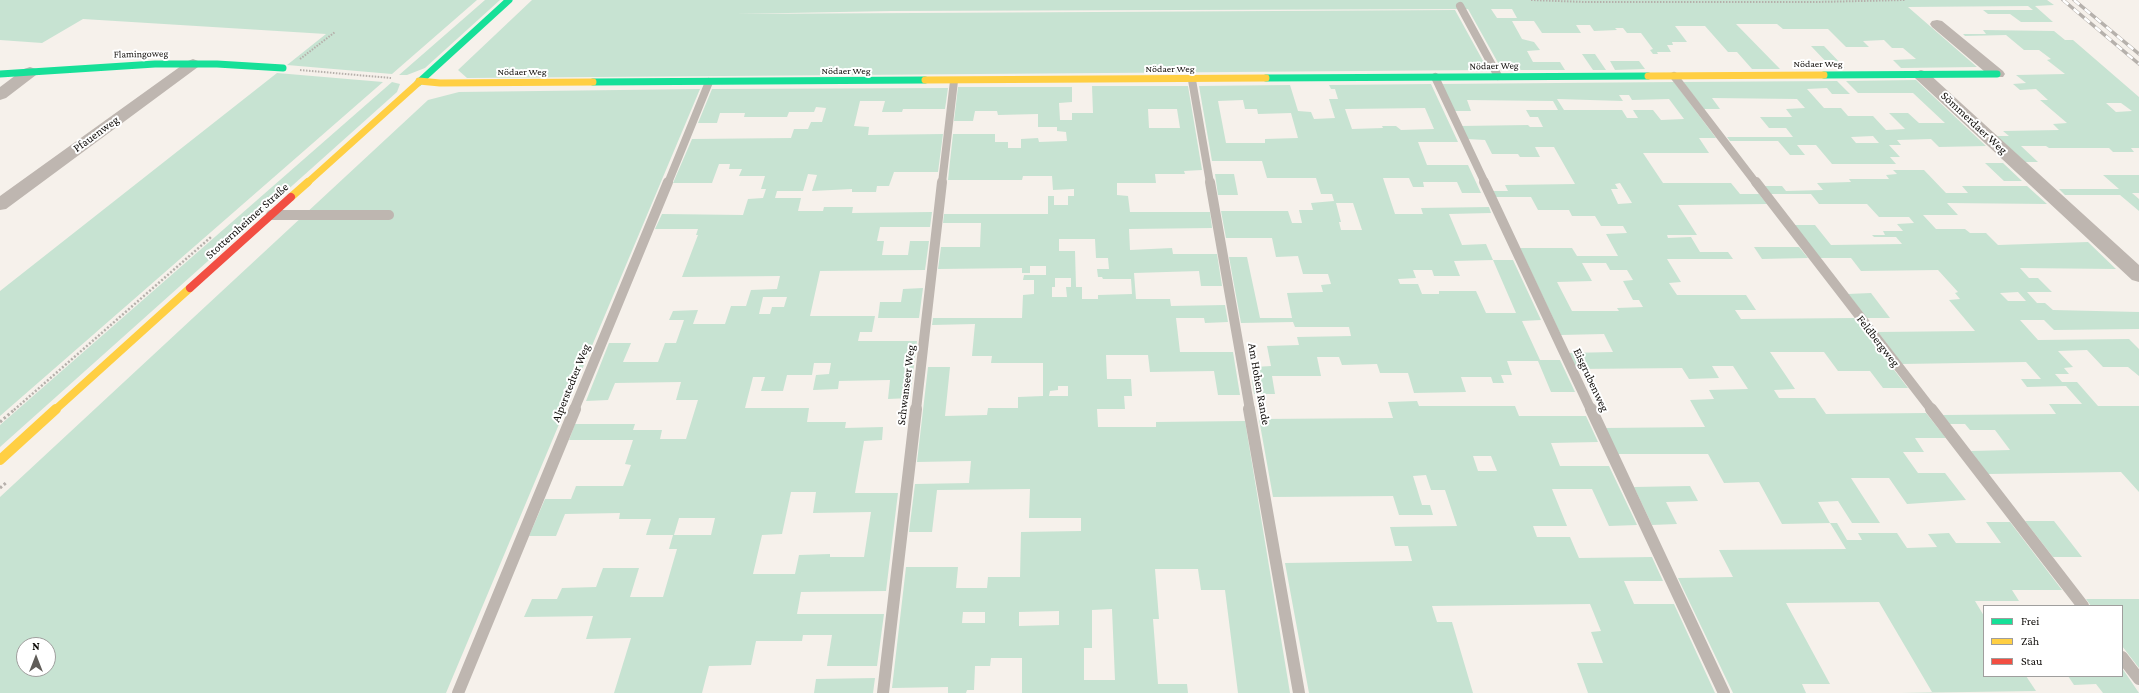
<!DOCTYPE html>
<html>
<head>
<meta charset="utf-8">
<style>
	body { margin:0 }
	#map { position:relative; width:2139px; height:693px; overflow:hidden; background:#f6f1eb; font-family:"Crimson Pro",serif }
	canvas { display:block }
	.legend { position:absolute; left:1983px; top:605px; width:140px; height:72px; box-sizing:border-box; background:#fff; border:1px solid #9f9e9d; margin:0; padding:5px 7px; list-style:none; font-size:12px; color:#100d0a }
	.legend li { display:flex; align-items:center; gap:8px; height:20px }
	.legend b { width:20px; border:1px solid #9f9e9d }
	.north { position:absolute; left:16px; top:637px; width:40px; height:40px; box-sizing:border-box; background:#fff; border:1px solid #9f9e9d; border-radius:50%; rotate:0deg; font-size:11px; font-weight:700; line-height:16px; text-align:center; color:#100d0a }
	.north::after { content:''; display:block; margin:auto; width:14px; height:18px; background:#605d59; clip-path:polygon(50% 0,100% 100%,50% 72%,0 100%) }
</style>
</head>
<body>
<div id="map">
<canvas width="2139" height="693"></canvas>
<ul class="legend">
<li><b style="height:5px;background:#16e098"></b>Frei</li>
<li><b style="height:5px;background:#ffcf43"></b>Zäh</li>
<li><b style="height:5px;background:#f24e42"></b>Stau</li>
</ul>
<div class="north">N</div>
</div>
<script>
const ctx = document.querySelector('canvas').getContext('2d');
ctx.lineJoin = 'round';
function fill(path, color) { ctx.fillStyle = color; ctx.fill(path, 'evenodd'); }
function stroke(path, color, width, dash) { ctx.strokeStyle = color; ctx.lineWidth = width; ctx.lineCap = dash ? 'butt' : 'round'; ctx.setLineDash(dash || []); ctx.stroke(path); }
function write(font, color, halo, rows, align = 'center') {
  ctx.font = font + ' "Crimson Pro",serif'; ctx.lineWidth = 4; ctx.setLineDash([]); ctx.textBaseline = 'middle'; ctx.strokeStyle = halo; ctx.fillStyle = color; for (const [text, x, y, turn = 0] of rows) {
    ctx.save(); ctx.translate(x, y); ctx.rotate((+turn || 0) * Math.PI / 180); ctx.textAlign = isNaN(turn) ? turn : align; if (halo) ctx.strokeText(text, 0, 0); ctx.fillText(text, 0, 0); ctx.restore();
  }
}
const green = new Path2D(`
	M0 0H477L392 74 287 65 326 34 83 19 42 43 0 40Z
	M485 0H500L425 68 407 75H399Z
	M532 0H2047L2054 5 2035 6 2053 22H2021L2010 14H1988L1983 10H2033L2028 6 1908 7 1977 67 1901 68 1893 60 1916 59 1903 48H1892L1884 40 1863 41 1869 47H1846L1828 29H1783L1777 24H1736L1780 69H1752L1737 52H1728L1705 26H1675L1687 42H1672L1673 45H1667L1671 52H1657L1658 54H1653L1650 50 1653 49 1641 33H1627L1623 28H1615L1617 30 1594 31 1590 25H1576L1581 33H1542L1534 21H1512L1522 39 1534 42 1540 50 1527 51 1533 62H1560L1565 70H1502L1468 9 891 11 736 14 1455 10 1488 70 467 78 458 70ZM1491 9H1512L1517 18H1497Z
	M1983 30 2054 31 2065 40H2073L2139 97V148H2131L2134 152H2113L2109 148H2049L2046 146H2021L2038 162H2025L1997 136H2009L2003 131 2059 130 2053 124 2067 123 2040 100H2048L2036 89 2020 90 2013 84 2026 83 2016 75 2065 74 2047 60 2051 59 2039 50H2024L2006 35 1965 36 1963 34H1986ZM2106 103H2121L2132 111 2116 112Z
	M1811 46H1824L1845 68H1832Z
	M1582 54H1595L1606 70H1593Z
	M1610 61H1639L1645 69 1615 70Z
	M277 73 383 82 0 416V291Z
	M1916 80 1986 146 1939 147 1931 139 1897 140 1901 145H1889L1900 157H1890L1896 164H1832L1816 145H1797L1805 155H1790L1778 141H1730L1727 137H1793L1786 128H1769L1760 117H1792L1786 109 1805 108 1797 99 1712 98 1720 109H1704L1683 82 1837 81 1850 94H1832L1827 88 1807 89 1824 108H1841L1848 116H1873L1886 130 1905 129 1889 113H1908L1919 123H1945L1913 93H1858L1846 81ZM1873 136 1879 143H1856L1851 137Z
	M392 82 400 84 397 92 0 447V425Z
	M1674 82 1716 138H1699L1709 153H1643L1663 183H1731L1740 194H1759L1767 204 1678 205 1697 235H1667L1668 238 1691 237 1700 252H1728L1733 259H1667L1681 282 1669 283 1677 295H1746L1756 310H1735L1741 319 1854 318 1908 388H1883L1870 371H1838L1824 352H1770L1795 389 1774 390 1779 398H1815L1826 414 1926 413 1946 438H1915L1924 452H1903L1918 473H1945L1966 500 1907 504 1889 478H1851L1880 523H1852L1838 501 1818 502 1830 523H1837L1847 540H1862L1858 533H1897L1907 548 1937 547 1928 534 1949 533 1956 543H2001L1986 522H2010L2062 590H2012L2019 601H1975L1984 616V676H2026L2036 691 1901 693 1932 692 1879 602 1786 603 1830 684H1802L1806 693H1733L1678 578 1733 577 1719 550 1846 549 1830 523 1782 524 1759 482 1724 483 1708 454H1618L1605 428 1705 427 1690 400 1714 399 1709 390 1748 389 1733 366H1712L1719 378 1689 379 1682 368 1577 369 1569 353 1613 352 1604 334 1561 335 1520 248H1572L1577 256H1618L1606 234 1627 233 1623 226H1601L1595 216H1572L1569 210H1538L1531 197H1495L1492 191H1508L1505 185 1575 184 1554 147H1535L1540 157H1520L1518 154H1492L1485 140 1467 139 1461 126 1528 125 1530 127H1543L1538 117H1530L1526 110H1558L1553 101 1467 100 1471 111H1454L1441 84ZM1619 95H1629L1632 100 1669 99 1684 119 1661 120 1653 110H1633L1638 118H1627L1622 110H1564L1557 99 1623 101ZM1620 183 1632 203 1618 204 1611 189H1618L1615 184ZM1582 263H1606L1610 270H1627L1633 280 1623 281 1633 300H1639L1643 307 1617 308 1619 311H1572L1557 282 1592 281Z
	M1431 84 1458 142H1418L1427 165H1468L1481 193H1462L1457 182H1423L1424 187H1413L1409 178H1383L1395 214H1423L1421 208 1489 207 1491 213 1449 214 1462 245 1486 244 1493 260H1513L1541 320 1522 321 1540 360H1560L1575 392H1551L1538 361H1507L1512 375H1501L1504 383H1493L1491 377H1461L1466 392 1414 393 1408 373H1380L1377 364 1342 365 1339 357H1317L1321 376H1272L1275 394H1254L1252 380H1258L1255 367 1271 366 1267 346 1299 345 1297 337 1351 336 1349 327H1295L1293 322 1241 323 1229 257H1247L1260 318H1292L1287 293 1323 292 1321 285 1331 284 1328 274H1303L1298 256 1276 257 1272 238H1226L1221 211H1288L1292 223H1302L1299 210H1313L1311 203 1334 201 1332 194H1321L1316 178H1267L1262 161H1212L1199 86 1290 85 1298 111 1311 112 1314 119 1335 118 1329 99H1338L1335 89H1331L1329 85ZM1243 100 1245 109H1257L1258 114 1291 113 1298 138 1265 139V143H1226L1218 101ZM1425 108 1434 129 1401 130 1396 126H1382L1383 128 1352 129 1345 109ZM1336 203H1353L1362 230H1341L1339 222H1341ZM1493 260 1516 313H1486L1476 291H1439V294H1422L1418 284H1400L1398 279 1416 278 1413 270H1432L1434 276H1460L1454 261Z
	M1092 86H1188L1202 170 1184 171 1185 174H1155L1156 183H1117V195L1128 196 1130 212H1210L1212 228 1129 229 1130 250 1172 248 1173 254H1217L1222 286H1201L1199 271 1134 273 1136 299H1170L1171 306 1225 305 1228 322 1205 323 1204 318H1176L1180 352H1233L1240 395H1218L1214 371 1150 372 1148 355H1106L1107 379H1131L1132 396H1124L1125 409H1097L1098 427H1156V422L1245 421 1290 693H1238L1225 590H1201L1198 569H1155L1159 619H1153L1158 684H1187L1188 693H1022V658H991L990 666H975L974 690H967L966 693H948V687L892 688 906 567H958L956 588H987L988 577H1020L1021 532 1081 531V518H1029L1030 489 937 490 932 532H909L915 484 969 483 971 461 917 462 928 367H950L945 416 987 415 988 408H1018V397L1043 396V363H991L992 356H972L975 324 932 325 933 318H1022L1023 295 1034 294V280H1023L1024 275H1046V266H1030V273H1022V268L938 269 941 247H980L981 223H943L944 214H1048V196H1054V205H1068V196H1074V189L1053 190 1052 176H1023L1022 180H948L953 134H995V142H1008V148H1021V139L1038 138 1039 142 1067 141 1066 132 1057 131V127H1038V114L998 115 997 111H975L973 121H954L958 87H1072V102L1059 103 1060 120H1072V113H1093ZM1177 109 1180 128H1149L1148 109ZM1059 239H1095L1096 258H1108L1109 269H1097L1098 277H1102L1103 279H1131L1132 294 1098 295V299H1082V287H1076L1075 251H1059ZM1055 278H1071V287H1066L1067 297H1052V287H1055ZM1058 386H1068V396H1049L1050 391 1058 390ZM1112 609 1115 680H1084V648H1092V610ZM1059 611V625L1019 626V612ZM963 612H985V623H962Z
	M948 88 945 109H903L902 112H882L885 101H860L854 126 869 127 868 135 943 134 938 172H894L889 186H877L876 192H852V189L812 191 817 175 808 174 803 191H777L775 198H801L798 211H823L824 207H853L852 213 932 212 930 227H880L877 241H884L882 255H908L910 241H929L925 270 820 271 810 316H875L872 332H860L858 341H917L910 398 888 399 890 380 839 381 838 389 813 390 816 375 829 374 831 363H814L812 375H787L783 391H761L765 377H753L745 408H809L807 422H846L845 428 883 427 882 440 864 441 855 493H898L886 591 801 592 797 614H884L877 666H827L832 635H803L802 641H756L751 665 709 666 702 693H614L631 638 586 639 593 616 524 617 532 599H557L562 588 596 587 603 568H639L630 597H663L677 549H669L673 535H646L651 519H619L620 513 565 514 556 536H529L545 499H571L576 486H623L631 465 625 464 633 440H569L575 424H635L633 430H662L660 439H686L698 400H676L681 382 615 383 608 400 586 401 609 343H631L623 362H658L665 343H676L684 320H669L673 311 698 310 693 324H725L731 306H746L751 290 777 289 780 276 682 277 698 235H696L698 229H655L662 214 743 215 748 199 763 198 766 189H761L765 176H739L742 169H729L730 164H719L712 183H673L692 139 791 138 794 129H808L811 122H822L826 108 816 107 814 112H789L787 117H744L745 113H720L717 123H698L712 89ZM763 297H787L784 307H772L770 314H759ZM791 492H816L813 513 871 512 864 557H830V554L799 555 795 574H753L762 535 782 534ZM679 518H715L711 535H674Z
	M700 89 446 693H0V497L428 100 459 92ZM24 645H48V669H24Z
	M1985 163H2003L2022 181H2004Z
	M1893 170H1924L1946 193H1968L1962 186H2027L2047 204 1947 203 1958 215H1923L1936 229H1965L1970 233H1986L1998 245 2088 242 2116 269 2020 268 2029 278H2038L2052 292H2027L2037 303H2045L2053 310 2139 312V329L2054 330 2044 320H2020L2038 340 2129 339 2139 349V376L2128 367H2103L2087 350 2058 351 2073 367 2064 368 2069 374H2055L2062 382H2077L2098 406H2139V492L2121 472 1988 474 1971 451 2010 450 1995 430H1970L1965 424H1950L1943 415 2056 414 2049 404H2082L2066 386 2027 387 2021 379H2041L2026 362 1902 364 1878 332 1975 331 1949 300 1960 299 1955 293 1958 292 1938 270 1861 271 1851 258H1820L1794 225H1815L1831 245 1902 244 1896 237H1874L1872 235H1885L1883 231H1903L1897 224 1914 223 1909 217H1879L1867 204H1819L1811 194H1771L1765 186H1782L1786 191 1823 190 1817 183 1851 182 1849 179H1889L1886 175 1897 174ZM2018 292 2026 301H2008L2000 293Z
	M1215 174H1234L1238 195H1218Z
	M2103 175H2139V193H2132L2139 199V211L2120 195H2065L2059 189H2119Z
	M1754 247H1799L1808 258 1762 259Z
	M923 288 919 318H878L880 302H901L903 289Z
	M1871 293 1890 318H1867L1848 294Z
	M1417 401 1419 406H1515L1519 416H1586L1598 442 1551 443 1560 466H1609L1637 525 1609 526 1592 489H1552L1567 526H1533L1537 537H1570L1579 558 1652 557 1663 581H1624L1634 604H1674L1715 693H1588L1577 663H1603L1591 632 1601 631 1590 604 1432 606 1437 622H1452L1473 693H1309L1285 563 1412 561 1408 546H1395L1390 527 1457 526 1445 490H1431L1426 475 1413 476 1422 505H1430L1433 515H1399L1393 496 1273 497 1259 419 1393 418 1388 402ZM1491 456 1497 471H1478L1473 456Z
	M1690 486 1698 501 1666 502 1677 524 1652 525 1634 487Z
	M2025 521H2054L2082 557H2053Z
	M2086 599H2139V668L2122 646V606H2091Z
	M2122 668 2139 693H2103L2096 684 2074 685 2068 676H2122Z
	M875 678 873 693H814L816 679Z`);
const pathFar2 = new Path2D(`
	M1531 0 1584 2H1818L1905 0
	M300 59 335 32
	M300 70 391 78`);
const pathFar1 = new Path2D(`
	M14 410 211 237`);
const path = new Path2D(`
	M0 422 15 409
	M0 488 7 482`);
const laneFar2 = new Path2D(`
	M1460 6 1498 76
	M1674 76 1756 183
	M1435 77 1485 183
	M1192 80 1210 183
	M668 183 709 82
	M942 183 954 81`);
const laneFar1 = new Path2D(`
	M1210 182 1250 410
	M1484 182 1591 410
	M1756 182 1932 410
	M271 215H389
	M574 410 668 182
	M916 410 942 182`);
const lane = new Path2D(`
	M1249 409 1299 693
	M1591 409 1724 693
	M1931 409 2083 606
	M2122 657 2139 679
	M458 693 575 409
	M883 693 916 409`);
const street = new Path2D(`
	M1937 20 1942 21 2003 71 2005 74 2003 77H1991L1932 27 1930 24 1932 21Z
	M193 59 198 61 201 64 198 67 6 209 0 210V196L188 61Z
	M30 67 36 69 38 72 36 75 6 98 0 100V87L24 69Z
	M1921 70 1927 72 2139 265V282L2132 280 1915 78 1913 75 1915 72Z`);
const fast = new Path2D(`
	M0 74 155 64H217L283 68
	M1824 75 1997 74
	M1266 78 1648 76
	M593 82 925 80
	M418 83 509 0`);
const slowFar2 = new Path2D(`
	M1648 76 1824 75
	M925 80 1266 78
	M419 81 440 83 593 82
	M307 183 418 83`);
const slowFar1 = new Path2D(`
	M291 197 308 182
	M55 410 190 288`);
const slow = new Path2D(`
	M0 460 56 409`);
const jam = new Path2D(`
	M190 288 291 197`);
const rail = new Path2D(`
	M2063 0 2139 64
	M2074 0 2139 54`);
const farStreetnames = [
	["Flamingoweg",141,54,-1],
	["Nödaer Weg",1818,64],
	["Nödaer Weg",1494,66,-1],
	["Nödaer Weg",1170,69],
	["Nödaer Weg",846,71],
	["Nödaer Weg",522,72]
];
const streetNames = [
	["Sömmerdaer Weg",1974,123,43],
	["Pfauenweg",96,134,-36],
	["Stotternheimer Straße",247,221,-42],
	["Feldbergweg",1878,341,52],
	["Eisgrubenweg",1591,380,65],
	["Alperstedter Weg",571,383,-68],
	["Am Hohen Rande",1259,384,80],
	["Schwanseer Weg",906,385,-83]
];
fill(green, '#c7e3d2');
stroke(pathFar2, '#b6b0ab', 2, [1.5, 1.5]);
stroke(pathFar1, '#b6b0ab', 2.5, [2, 2]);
stroke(path, '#b6b0ab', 3, [2.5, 2.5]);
stroke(laneFar2, '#beb6b0', 8);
stroke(laneFar1, '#beb6b0', 10);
stroke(lane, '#beb6b0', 12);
fill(street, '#beb6b0');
stroke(fast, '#16e098', 7);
stroke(slowFar2, '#ffcf43', 7);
stroke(slowFar1, '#ffcf43', 8);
stroke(slow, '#ffcf43', 10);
stroke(jam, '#f24e42', 8);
stroke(rail, '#b6b1ac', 3.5);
stroke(rail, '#fff', 2.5, [7]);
write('10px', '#100d0a', '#fff', farStreetnames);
write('12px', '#100d0a', '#fff', streetNames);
</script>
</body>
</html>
